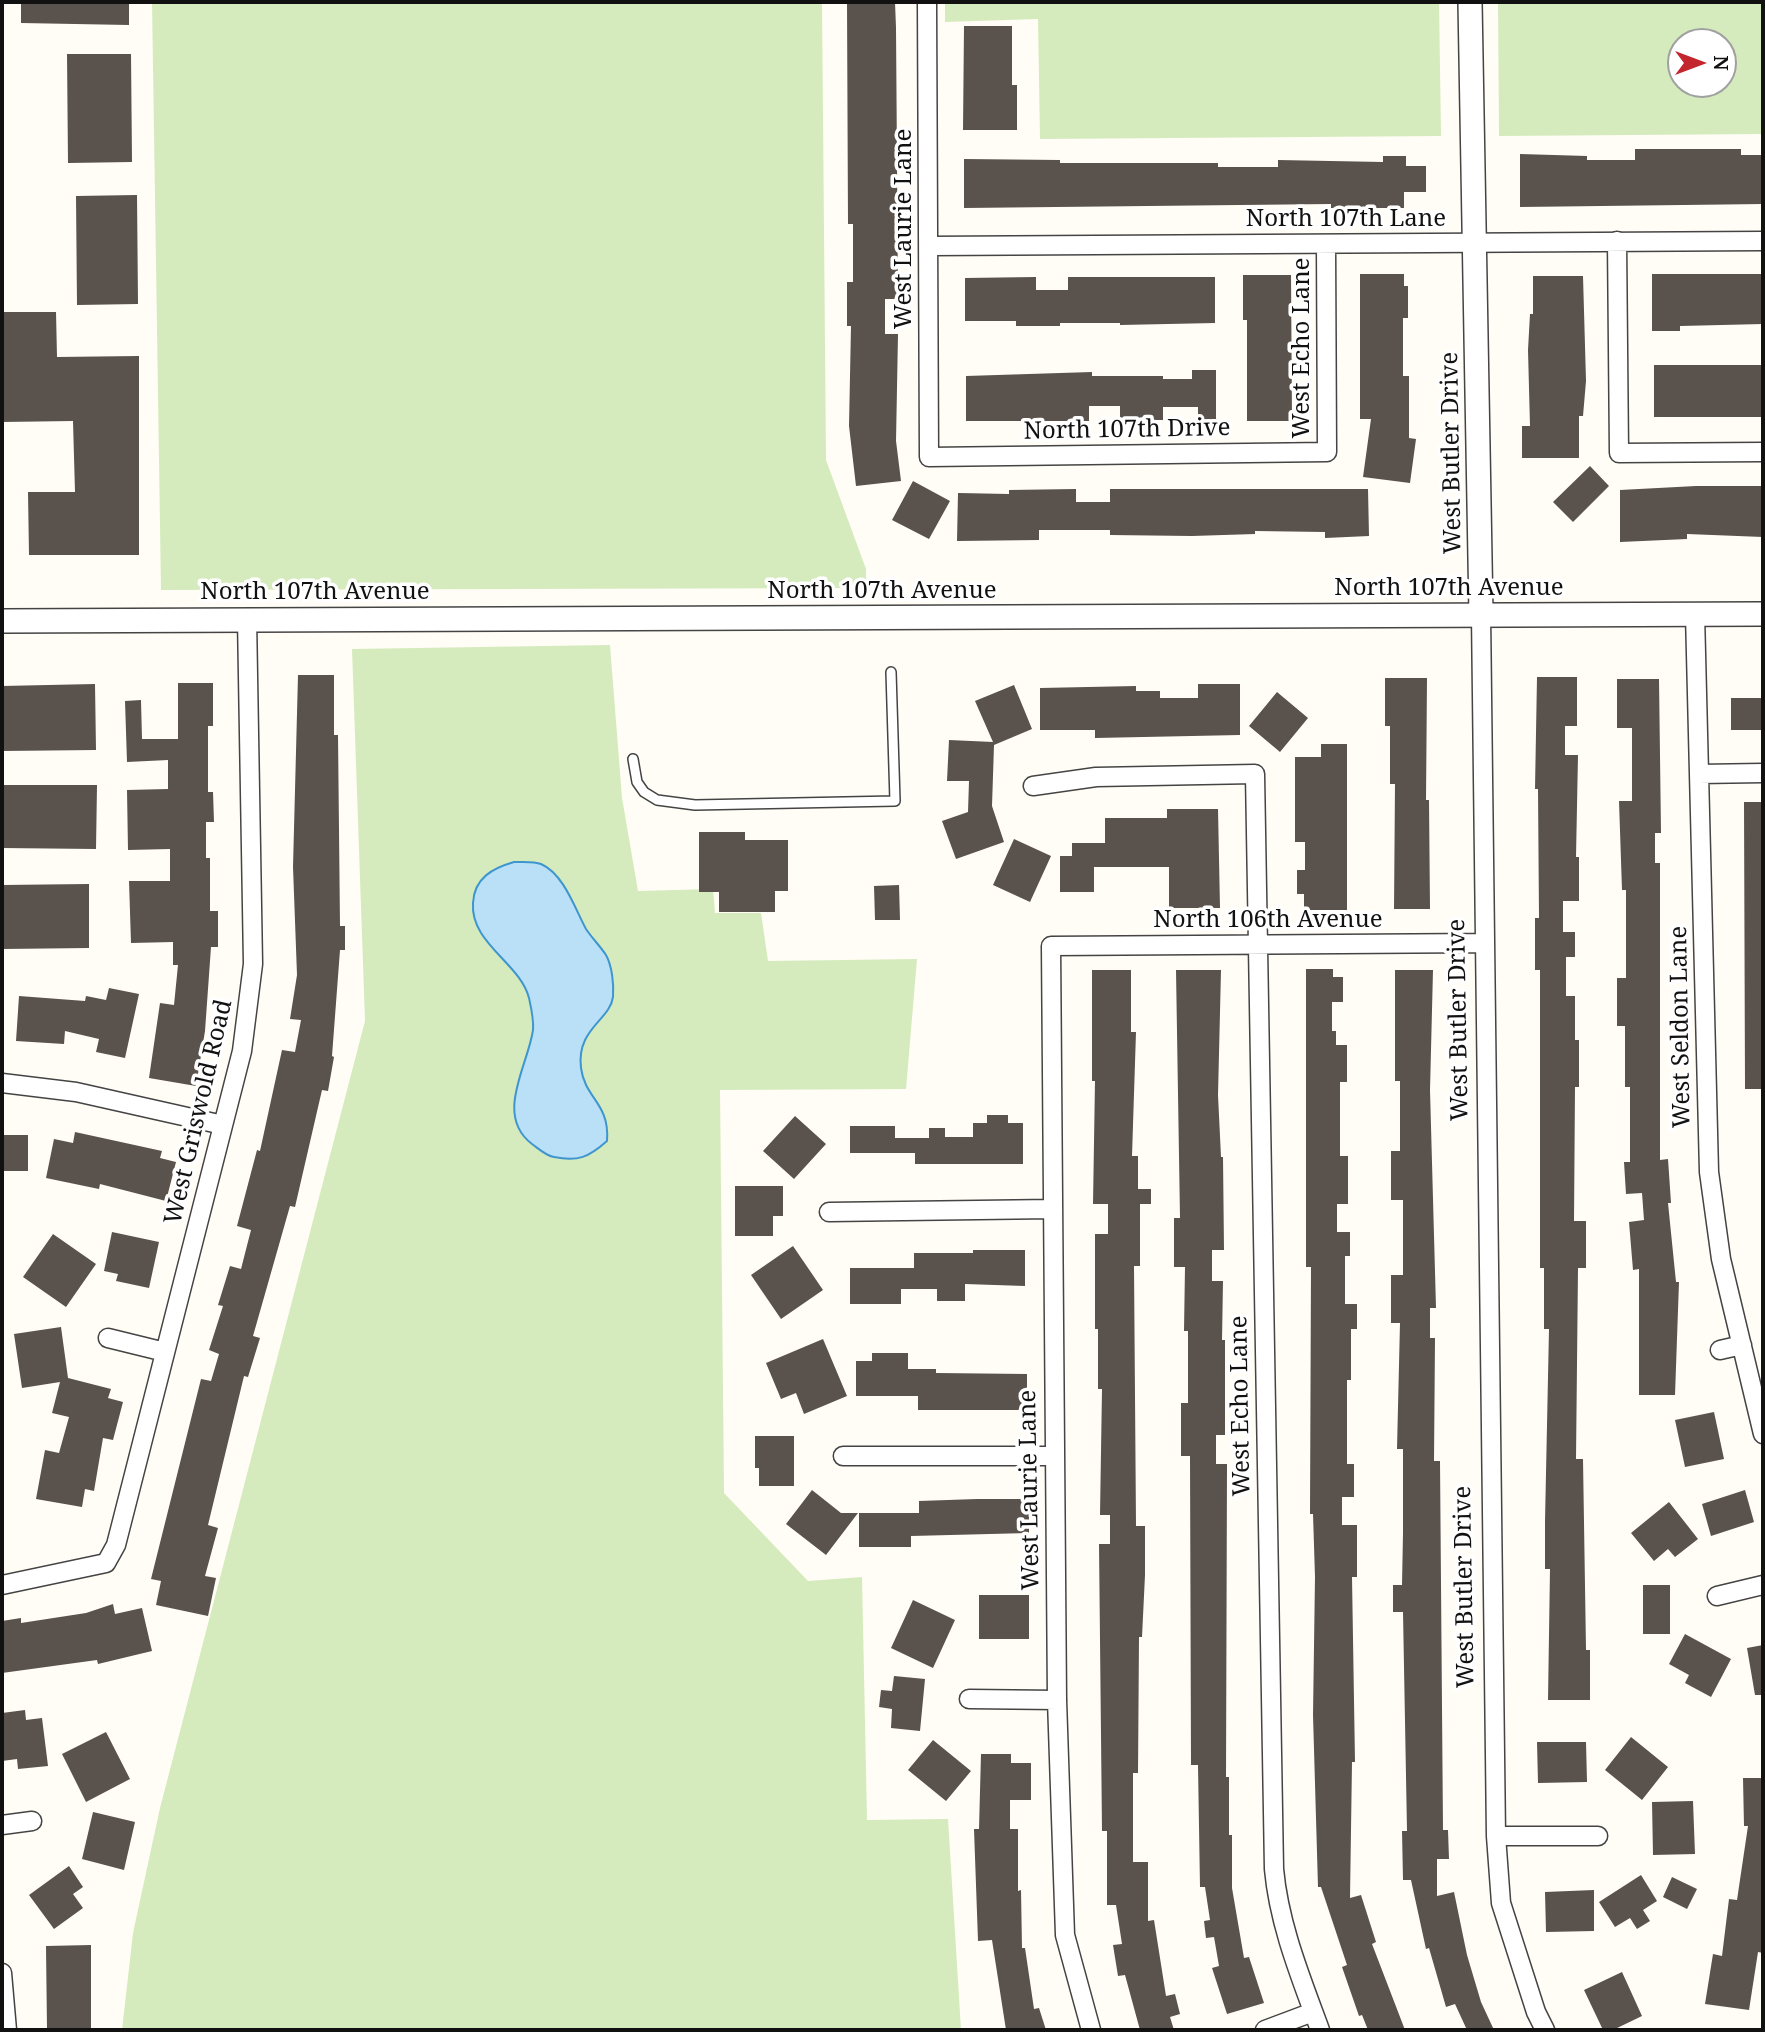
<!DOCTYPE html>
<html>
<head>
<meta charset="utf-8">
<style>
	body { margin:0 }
	#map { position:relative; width:1765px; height:2032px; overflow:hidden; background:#fffdf5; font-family:"Noto Serif",serif }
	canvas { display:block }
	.frame { position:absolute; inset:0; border:4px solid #111; pointer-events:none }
	.north { position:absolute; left:1667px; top:28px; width:70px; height:70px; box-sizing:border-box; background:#fff; border:2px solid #a0a0a0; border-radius:50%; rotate:90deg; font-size:19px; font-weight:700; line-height:28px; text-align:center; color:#111 }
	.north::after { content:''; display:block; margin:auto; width:24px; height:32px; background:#c4262e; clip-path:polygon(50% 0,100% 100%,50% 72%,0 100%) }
</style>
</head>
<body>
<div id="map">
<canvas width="1765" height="2032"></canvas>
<div class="frame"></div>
<div class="north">N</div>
</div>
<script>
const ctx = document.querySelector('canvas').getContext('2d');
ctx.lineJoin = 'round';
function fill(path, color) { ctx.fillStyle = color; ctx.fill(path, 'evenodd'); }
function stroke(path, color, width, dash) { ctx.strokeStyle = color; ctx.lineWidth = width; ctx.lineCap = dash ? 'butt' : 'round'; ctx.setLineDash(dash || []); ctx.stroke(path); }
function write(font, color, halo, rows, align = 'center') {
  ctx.font = font + ' "Noto Serif",serif'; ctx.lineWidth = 7; ctx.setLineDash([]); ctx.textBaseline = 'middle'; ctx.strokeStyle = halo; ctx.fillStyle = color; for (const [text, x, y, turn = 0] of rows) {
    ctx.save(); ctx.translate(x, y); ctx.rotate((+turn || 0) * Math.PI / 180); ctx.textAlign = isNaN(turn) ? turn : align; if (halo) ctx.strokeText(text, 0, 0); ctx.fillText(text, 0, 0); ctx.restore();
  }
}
const green = new Path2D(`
	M152 2H822L826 460 866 569V588L161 590Z
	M945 2H1439L1441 136 1040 139 1038 19 945 22Z
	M1498 2H1763V134L1499 136ZM1681 42H1723V84H1681Z
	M610 645 622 798 638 891 713 889 715 913H761L768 961 917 959 906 1089 720 1090 724 1493 808 1581 862 1577 867 1820 948 1819 961 2030H122L133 1933 160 1808 365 1021 352 649Z`);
const water = new Path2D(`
	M514 862C522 862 534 861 541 864 564 874 575 909 586 929 592 938 600 946 606 955 612 966 614 984 613 997 610 1020 576 1029 581 1068 585 1099 610 1103 607 1141 589 1157 578 1162 554 1157 546 1156 539 1149 532 1144 494 1115 528 1066 533 1030 534 1020 531 1007 529 998 520 963 470 943 473 903 474 878 493 868 514 862Z`);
const building = new Path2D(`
	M21 2H129V25L21 23Z
	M847 2H895L896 28 898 299H885V334H898L896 441 901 481 856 486 849 426 851 326H847V282H853V224H848Z
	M964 26H1012V85H1017V130H963Z
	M67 54H131L132 162 68 163Z
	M1635 149H1741V155H1763V204L1520 207V154L1587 156V160H1635Z
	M1383 156H1406V166H1426V192H1404V208H1331V204L964 208V159L1060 160V163H1218V167H1278V160L1383 162Z
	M137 195 138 304 77 305 76 196Z
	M1360 274H1404V286H1408V318H1403V376H1409V438L1416 439 1410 483 1363 477 1371 419H1360Z
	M1652 274H1763V324L1680 326V331H1652Z
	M1243 275H1291L1292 421H1247V320H1243Z
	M1533 276H1583L1586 381 1583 416H1579V458H1522V426H1530L1528 350 1530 314H1533Z
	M1036 277V290H1068V277H1215V323L1120 325V323H1060V326H1016V321H965V278Z
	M2 312H56L57 357 139 356V555H29L28 492H75L73 421 2 422Z
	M1654 365H1763V417H1654Z
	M1192 370H1216V421H1198V407H1163V420H1120V406H1089V421H966V376L1092 372V376H1163V379H1192Z
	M1590 466 1609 486 1573 522 1553 502Z
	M913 481 950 501 929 539 892 520Z
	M1696 486H1763V537L1687 534V539L1620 542V490Z
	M1076 489V502H1110V489H1368L1369 536 1325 538V532L1255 531V534L1192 536 1110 535V530H1039V540L957 541 958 493 1009 494V490Z
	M298 675H334V735H338L340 926H345V950H340L332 1056 334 1057 328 1091 322 1090 295 1207 290 1206 253 1336 260 1338 248 1377 244 1376 208 1525 218 1528 205 1576 216 1578 208 1616 156 1605 161 1581 151 1579 201 1379 211 1381 219 1354 209 1350 223 1306 218 1305 230 1266 241 1269 251 1230 237 1226 257 1150 260 1151 282 1050 295 1052 301 1020 290 1019 297 975 293 867Z
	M1537 677H1577V726H1565V755H1578L1576 857H1579V901H1563V932H1575V957H1566V996H1575V1040H1579V1087H1575L1574 1221H1586V1268H1578L1576 1459H1583L1586 1650H1590V1700H1548L1550 1569H1545V1521L1549 1329H1544V1268H1540V970H1535V918H1539L1538 789H1535Z
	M1385 678H1427L1426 800H1429L1430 909H1394L1395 784H1390V726H1385Z
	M1617 679H1659L1661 833H1655V863H1660V1160L1668 1159 1671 1203H1668L1676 1282H1679L1675 1395H1639V1269L1633 1270 1629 1222 1644 1220 1642 1193 1626 1194 1624 1162H1630V1087H1625V1026H1617V978H1626V890H1622L1619 801H1632V728H1617Z
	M178 683H213V726H208V792H213L214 822H206V858H210V911H218V947H211L205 1031 196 1086 149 1078 160 1003 174 1005 178 965H173V942L131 943 129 881H170V849L128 850 127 790 168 789V760L127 762 125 701 141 700 142 739H178Z
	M95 684 96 750 2 751V686Z
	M1198 684H1240V735L1095 738V730H1040V688L1136 686V691H1160V698H1198Z
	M1014 685 1032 729 994 745 992 806 1004 842 956 859 942 821 968 812 969 781H947L949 740 993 742 975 701Z
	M1277 692 1308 718 1280 752 1249 726Z
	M1731 698H1763V730H1731Z
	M1321 744H1347V910H1304V894H1297V870H1305V842H1295V757H1321Z
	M2 785H97L96 849 2 848Z
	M1744 802H1763V1089H1745Z
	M1167 809H1218L1220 908H1169V867H1094V892H1060V856H1072V843H1105V818H1167Z
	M699 832H745V840H788V891H775V912H719V892H699Z
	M1014 839 1051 856 1030 902 993 885Z
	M89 884V948L2 949V885Z
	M899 885 900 920H875L874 886Z
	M1306 969H1333V977H1343V1002H1332V1031H1336V1045H1347V1082H1340V1156H1348V1204H1337V1232H1350V1256H1345V1304H1357V1329H1351V1380H1347V1464H1354V1497H1342V1525H1357V1577H1352L1355 1762H1352L1350 1898 1361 1895 1376 1942 1372 1944 1405 2030H1368L1362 2015 1359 2016 1342 1967 1347 1965 1321 1887H1318L1313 1715 1315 1577 1313 1514H1310L1311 1267H1306Z
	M1092 970H1131V1032H1136L1132 1156H1138V1189H1151V1204H1140V1266H1134L1136 1526H1145V1575L1142 1637H1139L1138 1773H1133V1862H1148V1921L1154 1920 1166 1996 1175 1994 1180 2014 1170 2017 1174 2030H1140L1125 1975 1118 1976 1113 1945 1122 1944 1116 1905H1107V1831H1102L1099 1544H1110V1515H1100L1102 1389H1098V1329H1095V1234H1108V1204H1093L1095 1081H1092Z
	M1176 970H1221L1218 1095 1221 1157H1223L1224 1250H1212V1281H1223L1222 1340H1225V1435H1216V1464H1227L1226 1777H1229V1835H1232V1888L1244 1958 1249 1957 1264 2003 1227 2014 1212 1968 1219 1966 1214 1937 1206 1938 1204 1921 1210 1920 1205 1887H1200L1198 1765H1191L1190 1456H1181V1403H1188V1331H1184L1185 1267H1174V1218H1180Z
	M1395 970H1433L1430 1090 1436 1308H1430V1338H1435L1434 1461H1440L1443 1830H1448L1449 1859H1437V1896L1454 1892 1467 1955 1481 2002 1494 2030H1467L1455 2004 1446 2007 1429 1948 1426 1949 1411 1880H1403L1402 1831H1407L1403 1612H1393V1585H1402L1403 1533V1449H1397L1400 1323H1391V1275H1403V1200H1391V1151H1400V1081H1395Z
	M109 988 139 994 125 1058 96 1052 99 1039 65 1031 64 1044 16 1041 19 996 85 1001 86 996 106 1000Z
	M987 1115H1008V1123H1023V1164H915V1153H850V1126H895V1138H929V1128H945V1137H973V1123H987Z
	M795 1116 826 1144 794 1179 763 1151Z
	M75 1132 162 1151 160 1158 176 1162 166 1201 100 1184 99 1189 46 1178 54 1139 73 1143Z
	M2 1135H28V1171H2Z
	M735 1186H783V1216H773V1236H735Z
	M112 1232 159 1242 149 1288 116 1281 118 1274 104 1271Z
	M53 1234 96 1264 66 1307 23 1277Z
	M793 1246 823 1290 781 1319 751 1275Z
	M973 1250H1025V1286L965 1284V1301H937V1289H901V1304H850V1268H914V1253H973Z
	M61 1327 68 1378 111 1389 108 1398 123 1402 113 1440 103 1438 94 1491 85 1489 82 1507 36 1499 45 1450 59 1453 69 1417 52 1413 60 1382 22 1388 14 1334Z
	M823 1339 847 1396 804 1414 796 1393 781 1399 766 1363Z
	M872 1353H908V1369H936V1373L1027 1374V1410H918V1396H856V1361H872Z
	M1714 1412 1724 1459 1685 1467 1675 1420Z
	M755 1436H794V1486H759V1468H755Z
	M812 1490 841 1513H858L826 1555 786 1524Z
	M1745 1490 1754 1522 1711 1536 1702 1504Z
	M977 1499H1029V1533L911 1536V1547H859V1513H919V1501Z
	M1669 1502 1698 1539 1675 1557 1668 1549 1654 1561 1631 1533Z
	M1643 1585H1670V1634H1643Z
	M979 1595H1029V1639H979Z
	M913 1600 955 1620 933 1668 891 1648Z
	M113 1604 115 1614 142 1608 152 1651 98 1664 97 1660 2 1673V1621L21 1618V1623L86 1613Z
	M1685 1634 1731 1659 1711 1697 1685 1683 1689 1675 1669 1664Z
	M1763 1645V1695H1755L1747 1648Z
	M894 1676 925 1679 920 1731 891 1728 892 1709 879 1707 881 1690 892 1691Z
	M25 1710 26 1720 42 1718 48 1766 18 1769 17 1759 2 1761V1713Z
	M106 1732 130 1779 86 1802 62 1754Z
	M1631 1737 1668 1767 1642 1800 1605 1770Z
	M933 1740 971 1771 946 1801 908 1770Z
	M1537 1742H1586L1587 1782 1538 1783Z
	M981 1754H1011V1763H1031V1800H1010V1829H1018V1891L1021 1890 1022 1948H1025L1034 2009 1039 2008 1046 2030H1006L992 1940 978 1941 974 1829H979Z
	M1743 1778H1763V1953L1758 1952 1749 2010 1705 2004 1713 1954 1722 1956 1729 1899 1737 1900 1748 1826H1744Z
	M1693 1801 1695 1854 1653 1855 1652 1802Z
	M93 1812 135 1822 124 1870 82 1859Z
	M69 1866 83 1887 73 1894 83 1908 54 1929 29 1895Z
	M1641 1875 1657 1901 1643 1910 1650 1921 1637 1929 1630 1918 1615 1927 1599 1902Z
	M1672 1877 1697 1889 1687 1909 1663 1897Z
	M1594 1890V1931L1546 1932 1545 1892Z
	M91 1945V2030H47L46 1946Z
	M1622 1972 1642 2016 1613 2030H1603L1584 1990Z`);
const service = new Path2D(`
	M633 759 637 782 644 792 657 800 695 805 895 801 891 672`);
const minor = new Path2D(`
	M927 2 929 457 1327 452 1326 244
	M1617 241 1619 453 1763 452
	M929 246 1763 241
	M1481 614 1496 1836 1501 1903 1536 2012 1545 2030
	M1695 614 1709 1172 1721 1259 1763 1434
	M1699 774 1763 773
	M1033 786 1096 777 1255 774 1274 1869C1279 1925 1301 1978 1320 2030
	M2 1083 76 1092 223 1125
	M829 1212 1052 1209
	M108 1338 165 1352
	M1720 1350 1742 1345
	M843 1456H1054
	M2 1585 106 1563 116 1545 242 1051 253 964 247 618
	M1717 1596 1763 1585
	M969 1699 1057 1700
	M2 1825 32 1821
	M1496 1836H1598
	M2 1973 7 2030
	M1091 2030 1065 1935 1057 1700 1051 946 1485 943
	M1265 2030 1313 2012`);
const tertiary = new Path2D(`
	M1470 2 1481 614
	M2 621 1763 614`);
const streetNames = [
	["North 107th Lane",1346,219],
	["West Laurie Lane",904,229,-90],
	["West Echo Lane",1302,348,-90],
	["North 107th Drive",1127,430,-1],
	["West Butler Drive",1452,453,-91],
	["North 107th Avenue",1449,588],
	["North 107th Avenue",882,591],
	["North 107th Avenue",315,592],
	["North 106th Avenue",1268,920],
	["West Butler Drive",1459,1020,-91],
	["West Seldon Lane",1681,1027,-91],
	["West Griswold Road",199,1112,-77],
	["West Echo Lane",1241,1406,-91],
	["West Laurie Lane",1030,1490,-91],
	["West Butler Drive",1465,1587,-91]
];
fill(green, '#d5ebbd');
fill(water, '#b9e0f7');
stroke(water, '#3f96cf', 2);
fill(building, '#5a524d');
stroke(service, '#444', 12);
stroke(minor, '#444', 21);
stroke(tertiary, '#444', 26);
stroke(service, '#fff', 9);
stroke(minor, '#fff', 18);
stroke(tertiary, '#fff', 23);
write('24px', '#111', '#fff', streetNames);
</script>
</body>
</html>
